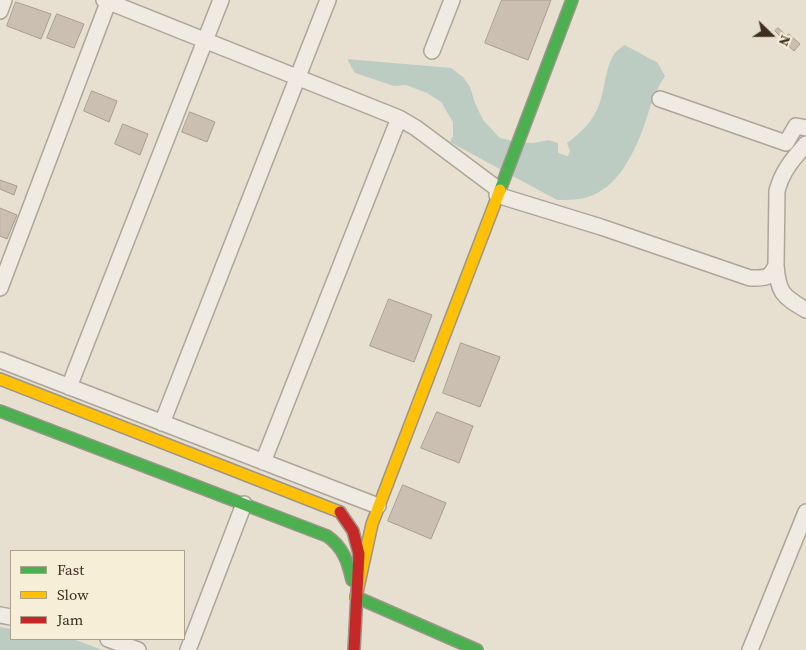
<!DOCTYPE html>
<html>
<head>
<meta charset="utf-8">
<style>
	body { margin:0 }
	#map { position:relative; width:806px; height:650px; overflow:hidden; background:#e7e0d1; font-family:"Source Serif 4",serif }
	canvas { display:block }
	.legend { position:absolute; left:10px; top:550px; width:175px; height:90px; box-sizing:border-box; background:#f7eed8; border:1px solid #ada18e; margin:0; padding:6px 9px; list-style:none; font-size:15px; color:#3d2e20 }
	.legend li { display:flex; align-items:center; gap:10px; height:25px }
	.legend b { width:25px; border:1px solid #ada18e }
	.north { position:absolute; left:746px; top:10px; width:50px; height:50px; -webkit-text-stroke:4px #f7eed8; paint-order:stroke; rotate:112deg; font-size:14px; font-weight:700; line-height:20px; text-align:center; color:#3d2e20 }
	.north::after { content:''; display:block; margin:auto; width:18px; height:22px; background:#3d2e20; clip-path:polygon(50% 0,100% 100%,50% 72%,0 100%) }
</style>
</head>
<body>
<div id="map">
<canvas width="806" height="650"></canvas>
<ul class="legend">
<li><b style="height:6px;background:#4caf50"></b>Fast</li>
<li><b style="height:6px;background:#ffc107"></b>Slow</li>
<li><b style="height:6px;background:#c62828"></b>Jam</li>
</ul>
<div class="north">N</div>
</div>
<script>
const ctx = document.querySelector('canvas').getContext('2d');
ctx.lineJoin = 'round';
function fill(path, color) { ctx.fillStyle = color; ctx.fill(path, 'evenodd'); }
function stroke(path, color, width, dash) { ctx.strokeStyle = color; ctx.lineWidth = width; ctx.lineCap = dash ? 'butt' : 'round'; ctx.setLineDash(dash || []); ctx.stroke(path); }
const water = new Path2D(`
	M624 45C636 50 645 57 657 62L665 76C652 96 651 107 643 129 633 155 617 188 588 197 578 200 568 200 557 200L450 142 453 136V122L441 102 427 93 406 85 394 86 355 73 347 59 451 68 463 77 470 87 475 103 483 120 500 138 517 142 533 143 549 140 558 143V153L568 156 570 151 567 143C581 133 593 121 599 105 605 91 605 66 615 53 617 50 621 48 624 45Z
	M0 627 11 629V639H67L76 640 102 650H0Z`);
const building = new Path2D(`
	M502 0H551L528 60 485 43Z
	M16 2 51 14 41 39 7 26Z
	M57 14 84 24 74 48 47 38Z
	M778 28 785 34 782 38 775 31Z
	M789 34 800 44 794 51 783 41Z
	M92 91 117 101 109 122 84 111Z
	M190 112 215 122 207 142 182 132Z
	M123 124 148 134 140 155 115 144Z
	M0 180 17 186 14 195 0 189Z
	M0 208 17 215 7 239 0 236Z
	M389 299 432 315 414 362 370 346Z
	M461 343 500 357 480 407 443 393Z
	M437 412 473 426 459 463 421 448Z
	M403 485 446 503 431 539 388 521Z`);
const street = new Path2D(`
	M104 0 399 118 416 128 499 190
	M0 11 4 0
	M432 51 452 0
	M660 99 786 143 796 126 806 128
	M497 195 601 227 750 278C765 278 770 279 776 265L777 191C782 171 793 159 806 144
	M776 265C778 292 782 296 806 310
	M0 288 109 0
	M0 360 378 506
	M69 387 221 0
	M162 423 328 0
	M263 462 399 118
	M0 615 11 617
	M108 639 138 650
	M188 650 244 504
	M750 650 806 512`);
const fast = new Path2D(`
	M500 190 572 0
	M0 411 327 536C343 547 348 562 352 580
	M356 597 477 650`);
const slow = new Path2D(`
	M0 379 340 512
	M356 597 372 524 500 190`);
const jam = new Path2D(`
	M340 512 353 531 359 554 354 650`);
fill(water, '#bcccc2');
fill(building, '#cbbfb2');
stroke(building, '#a89c90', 1);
stroke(street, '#ada599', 18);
stroke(fast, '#9c958a', 14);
stroke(slow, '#9c958a', 14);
stroke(jam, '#9c958a', 14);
stroke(street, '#efebe3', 15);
stroke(fast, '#4caf50', 11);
stroke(slow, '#ffc107', 11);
stroke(jam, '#c62828', 11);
</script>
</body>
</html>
